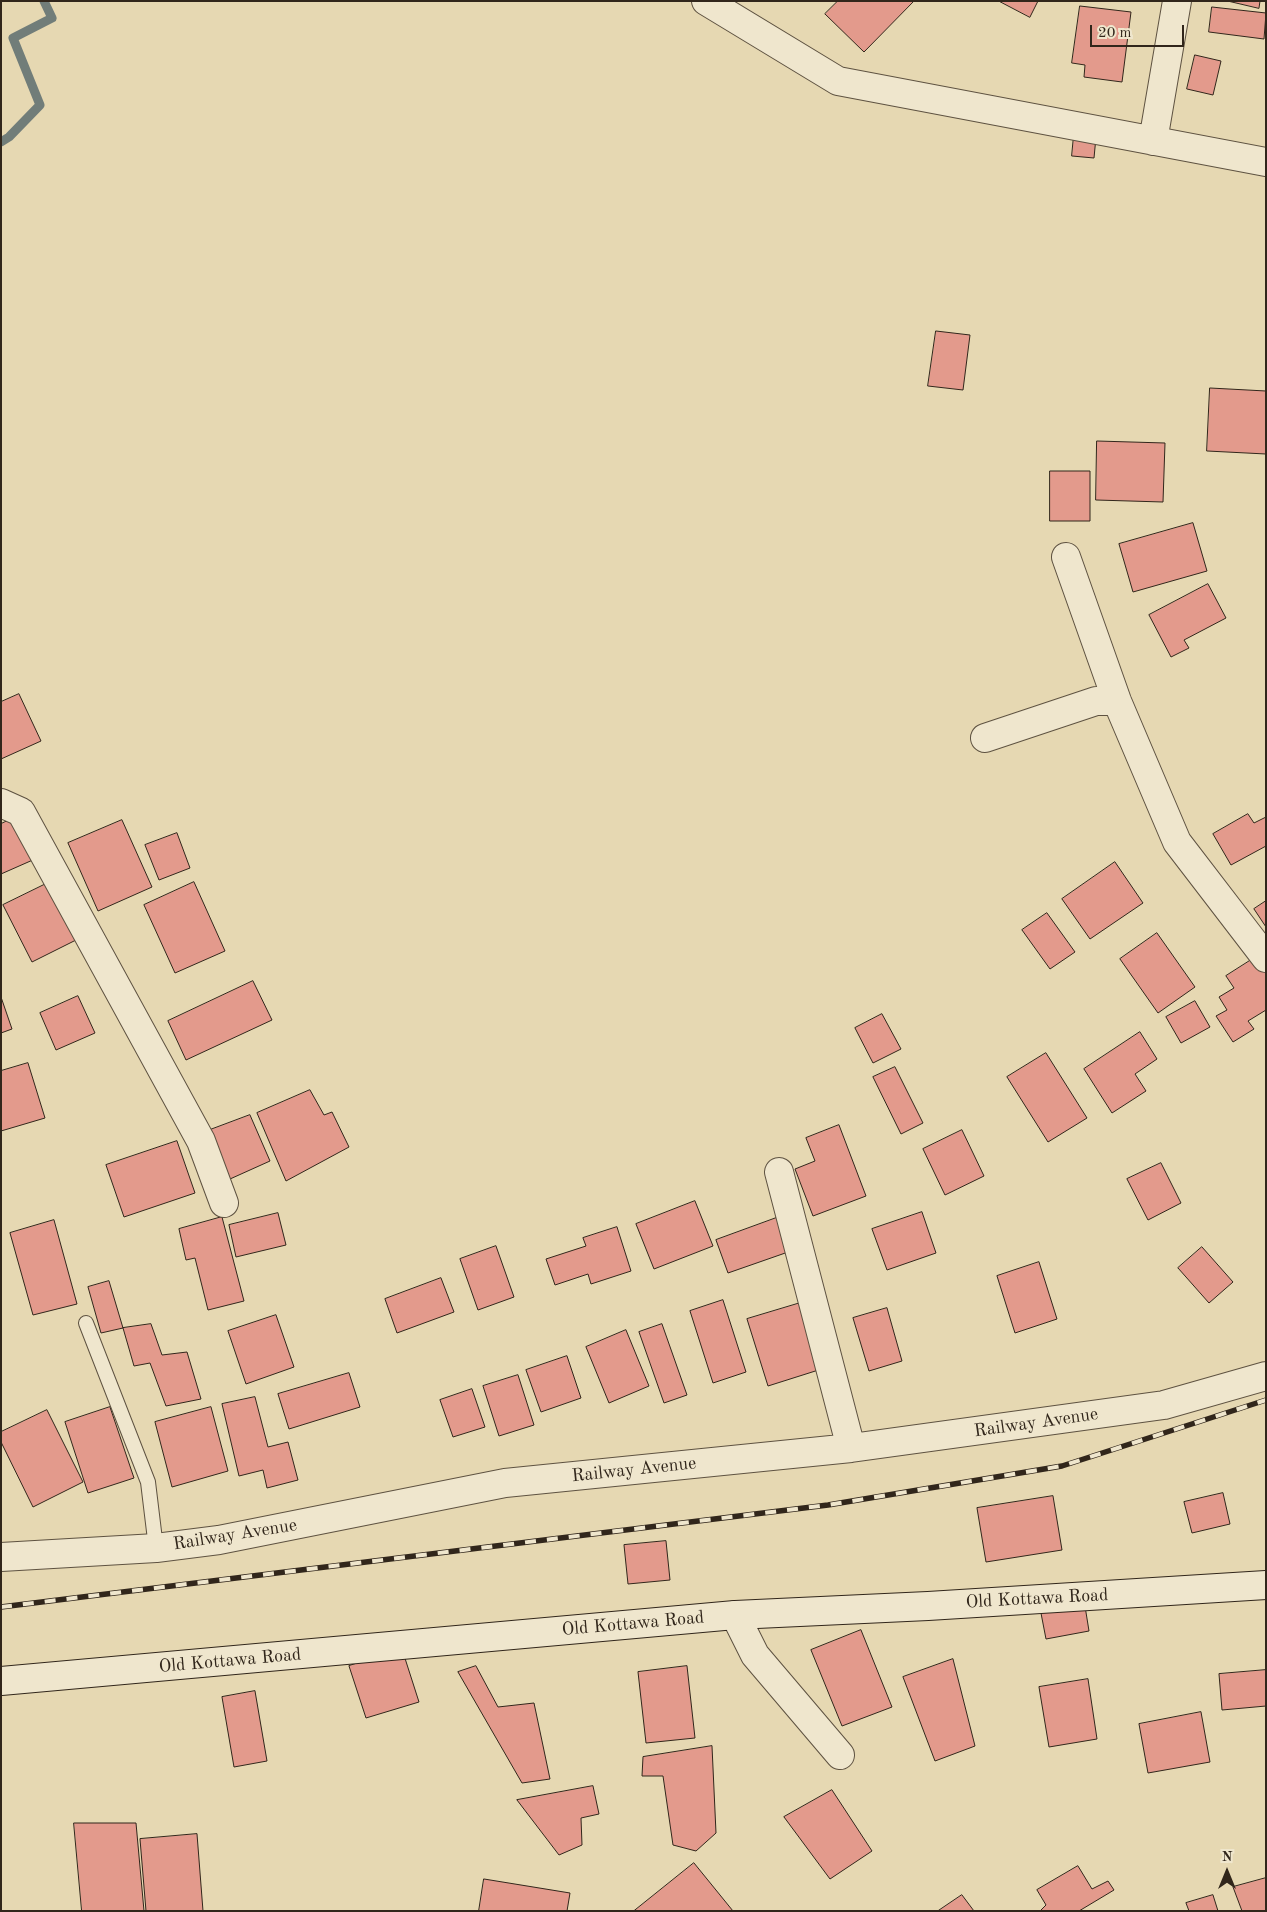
<!DOCTYPE html>
<html>
<head>
<meta charset="utf-8">
<style>
	body { margin:0 }
	#map { position:relative; width:1267px; height:1912px; overflow:hidden; background:#e6d8b2; font-family:"Old Standard TT",serif }
	canvas { display:block }
	.frame { position:absolute; inset:0; border:2px solid #31261b; pointer-events:none }
	.north { position:absolute; left:1202px; top:1847px; width:50px; height:50px; -webkit-text-stroke:4px #efe6cd; paint-order:stroke; rotate:0deg; font-size:14px; font-weight:700; line-height:20px; text-align:center; color:#31261b }
	.north::after { content:''; display:block; margin:auto; width:18px; height:22px; background:#31261b; clip-path:polygon(50% 0,100% 100%,50% 72%,0 100%) }
	.scale { position:absolute; left:1090px; top:25px; width:94px; height:22px; box-sizing:border-box; border:2px solid #31261b; border-top:0; padding-left:6px; font-size:15px; line-height:18px; white-space:nowrap; color:#31261b; -webkit-text-stroke:4px #efe6cd; paint-order:stroke }
</style>
</head>
<body>
<div id="map">
<canvas width="1267" height="1912"></canvas>
<div class="frame"></div>
<div class="north">N</div>
<div class="scale">20 m</div>
</div>
<script>
const ctx = document.querySelector('canvas').getContext('2d');
ctx.lineJoin = 'round';
function stroke(path, color, width, dash) { ctx.strokeStyle = color; ctx.lineWidth = width; ctx.lineCap = dash ? 'butt' : 'round'; ctx.setLineDash(dash || []); ctx.stroke(path); }
function fill(path, color) { ctx.fillStyle = color; ctx.fill(path, 'evenodd'); }
function write(font, color, halo, rows, align = 'center') {
  ctx.font = font + ' "Old Standard TT",serif'; ctx.lineWidth = 4; ctx.setLineDash([]); ctx.textBaseline = 'middle'; ctx.strokeStyle = halo; ctx.fillStyle = color; for (const [text, x, y, turn = 0] of rows) {
    ctx.save(); ctx.translate(x, y); ctx.rotate((+turn || 0) * Math.PI / 180); ctx.textAlign = isNaN(turn) ? turn : align; if (halo) ctx.strokeText(text, 0, 0); ctx.fillText(text, 0, 0); ctx.restore();
  }
}
const stream = new Path2D(`
	M1 142 9 137 40 105 13 38 52 18 44 1`);
const building = new Path2D(`
	M838 1H914L864 52 825 14Z
	M999 1H1038L1030 17Z
	M1228 1H1260L1259 8Z
	M1080 6 1131 12 1122 82 1084 77 1085 65 1072 63Z
	M1212 7 1266 13 1264 39 1209 32Z
	M1195 55 1221 61 1213 95 1187 89Z
	M1074 135 1096 137 1094 158 1072 156Z
	M936 331 970 335 963 390 928 386Z
	M1210 388 1266 391V454L1207 451Z
	M1097 441 1165 443 1163 502 1096 500Z
	M1050 471H1090V521H1050Z
	M1193 523 1207 571 1133 592 1119 544Z
	M1208 584 1226 618 1184 640 1189 648 1171 657 1149 615Z
	M19 694 41 741 1 759V702Z
	M1248 814 1254 823 1266 817V846L1231 865 1213 834Z
	M16 817 35 859 1 874V824Z
	M122 820 152 887 98 911 68 843Z
	M177 833 190 868 159 880 145 845Z
	M1115 862 1143 903 1090 939 1062 899Z
	M50 882 78 939 32 962 3 905Z
	M194 882 225 951 175 973 144 905Z
	M1266 901V927L1254 909Z
	M1047 913 1075 952 1050 969 1022 930Z
	M1157 933 1195 987 1158 1013 1120 959Z
	M1259 955 1266 966V1010L1248 1021 1254 1029 1233 1042 1216 1016 1227 1010 1219 997 1234 988 1226 976Z
	M253 981 272 1020 186 1060 168 1021Z
	M78 996 95 1033 56 1050 40 1013Z
	M1 997 12 1029 1 1033Z
	M1195 1001 1210 1027 1181 1043 1166 1017Z
	M882 1014 901 1049 873 1063 855 1028Z
	M1140 1032 1157 1059 1135 1074 1146 1091 1112 1113 1084 1069Z
	M1046 1053 1087 1118 1048 1142 1007 1077Z
	M28 1063 45 1118 1 1131V1071Z
	M895 1067 923 1123 901 1134 873 1077Z
	M310 1090 324 1115 332 1112 349 1147 286 1181 257 1113Z
	M250 1115 270 1161 230 1179 210 1130Z
	M839 1125 866 1196 813 1216 795 1169 815 1161 806 1138Z
	M962 1130 984 1176 945 1195 923 1149Z
	M177 1141 195 1193 124 1217 106 1165Z
	M1161 1163 1181 1203 1148 1220 1127 1179Z
	M695 1201 713 1246 654 1269 636 1224Z
	M922 1212 936 1253 887 1270 872 1229Z
	M278 1213 286 1245 236 1257 229 1225Z
	M222 1217 244 1301 208 1310 195 1258 186 1260 179 1229Z
	M779 1217 791 1251 728 1273 716 1240Z
	M54 1220 77 1304 33 1315 10 1233Z
	M617 1227 631 1271 591 1284 588 1274 555 1285 546 1259 586 1246 583 1238Z
	M496 1246 514 1297 478 1310 460 1259Z
	M1202 1247 1233 1282 1209 1303 1178 1268Z
	M1039 1262 1057 1319 1015 1333 997 1276Z
	M441 1278 454 1312 397 1333 385 1299Z
	M109 1281 123 1328 101 1333 88 1287Z
	M723 1300 746 1372 713 1383 690 1311Z
	M807 1301 828 1367 768 1386 747 1319Z
	M887 1308 902 1361 869 1371 853 1318Z
	M276 1315 294 1367 246 1384 228 1331Z
	M151 1324 162 1355 187 1352 201 1399 166 1406 150 1363 134 1366 123 1328Z
	M662 1324 687 1395 664 1403 639 1332Z
	M626 1330 649 1386 609 1403 586 1347Z
	M567 1356 581 1398 541 1412 526 1370Z
	M349 1373 360 1407 289 1429 278 1394Z
	M518 1375 534 1425 499 1436 483 1386Z
	M472 1389 485 1427 453 1437 440 1400Z
	M255 1397 268 1447 288 1442 298 1480 267 1488 263 1470 239 1476 222 1404Z
	M110 1407 134 1478 88 1493 65 1422Z
	M211 1407 228 1471 172 1487 155 1422Z
	M47 1410 83 1482 33 1507 1 1442V1432Z
	M1223 1493 1230 1524 1192 1533 1184 1502Z
	M1053 1496 1062 1550 986 1562 977 1508Z
	M666 1541 670 1580 628 1584 624 1545Z
	M1084 1600 1089 1631 1046 1639 1040 1608Z
	M861 1630 892 1707 842 1726 811 1650Z
	M402 1649 419 1702 366 1718 349 1666Z
	M953 1659 975 1746 935 1761 903 1677Z
	M476 1666 498 1707 534 1703 550 1779 522 1783 458 1672Z
	M687 1666 695 1738 646 1743 638 1672Z
	M1266 1670V1706L1222 1710 1219 1674Z
	M1088 1679 1097 1739 1049 1747 1039 1687Z
	M255 1691 267 1761 234 1767 222 1697Z
	M1201 1712 1210 1762 1148 1773 1139 1724Z
	M712 1746 716 1833 696 1851 673 1845 663 1776H642L643 1757Z
	M593 1786 599 1814 581 1818 582 1845 559 1855 517 1800Z
	M832 1790 872 1851 830 1879 784 1817Z
	M74 1823H136L144 1911H82Z
	M197 1834 203 1911H146L140 1839Z
	M694 1863 733 1911H634Z
	M1078 1866 1092 1889 1108 1881 1114 1890 1079 1911H1040L1046 1905 1037 1890Z
	M1266 1878V1911H1242L1233 1887Z
	M484 1879 570 1893 567 1911H479Z
	M962 1895 974 1911H938Z
	M1213 1895 1218 1911H1189L1186 1903Z`);
const lane = new Path2D(`
	M86 1323 148 1482 156 1548`);
const street = new Path2D(`
	M706 1 838 81 1266 162
	M1153 141 1177 1
	M1066 557 1117 701 1177 842 1266 958
	M985 738 1096 701H1117
	M1 803 21 812 201 1141 224 1203
	M779 1172 851 1448
	M1 1557 156 1548 219 1540 505 1483 851 1448 1164 1405 1266 1376
	M735 1615 755 1655 840 1755`);
const secondary = new Path2D(`
	M1 1681 735 1615 928 1606 1266 1585`);
const rail = new Path2D(`
	M1 1607 828 1505 1062 1466 1266 1400`);
const streetNames = [
	["Railway Avenue",1036,1423,-8],
	["Railway Avenue",634,1470,-6],
	["Railway Avenue",235,1535,-9],
	["Old Kottawa Road",1037,1599,-3],
	["Old Kottawa Road",633,1624,-5],
	["Old Kottawa Road",230,1661,-5]
];
stroke(stream, '#717d79', 9);
fill(building, '#e39a8c');
stroke(building, '#31261b', 1);
stroke(lane, '#5e5241', 16);
stroke(street, '#5e5241', 30);
stroke(secondary, '#31261b', 30);
stroke(lane, '#efe6cd', 14);
stroke(street, '#efe6cd', 28);
stroke(secondary, '#efe6cd', 28);
stroke(rail, '#31261b', 5.5);
stroke(rail, '#efe6cd', 4, [11]);
write('18px', '#31261b', '#efe6cd', streetNames);
</script>
</body>
</html>
